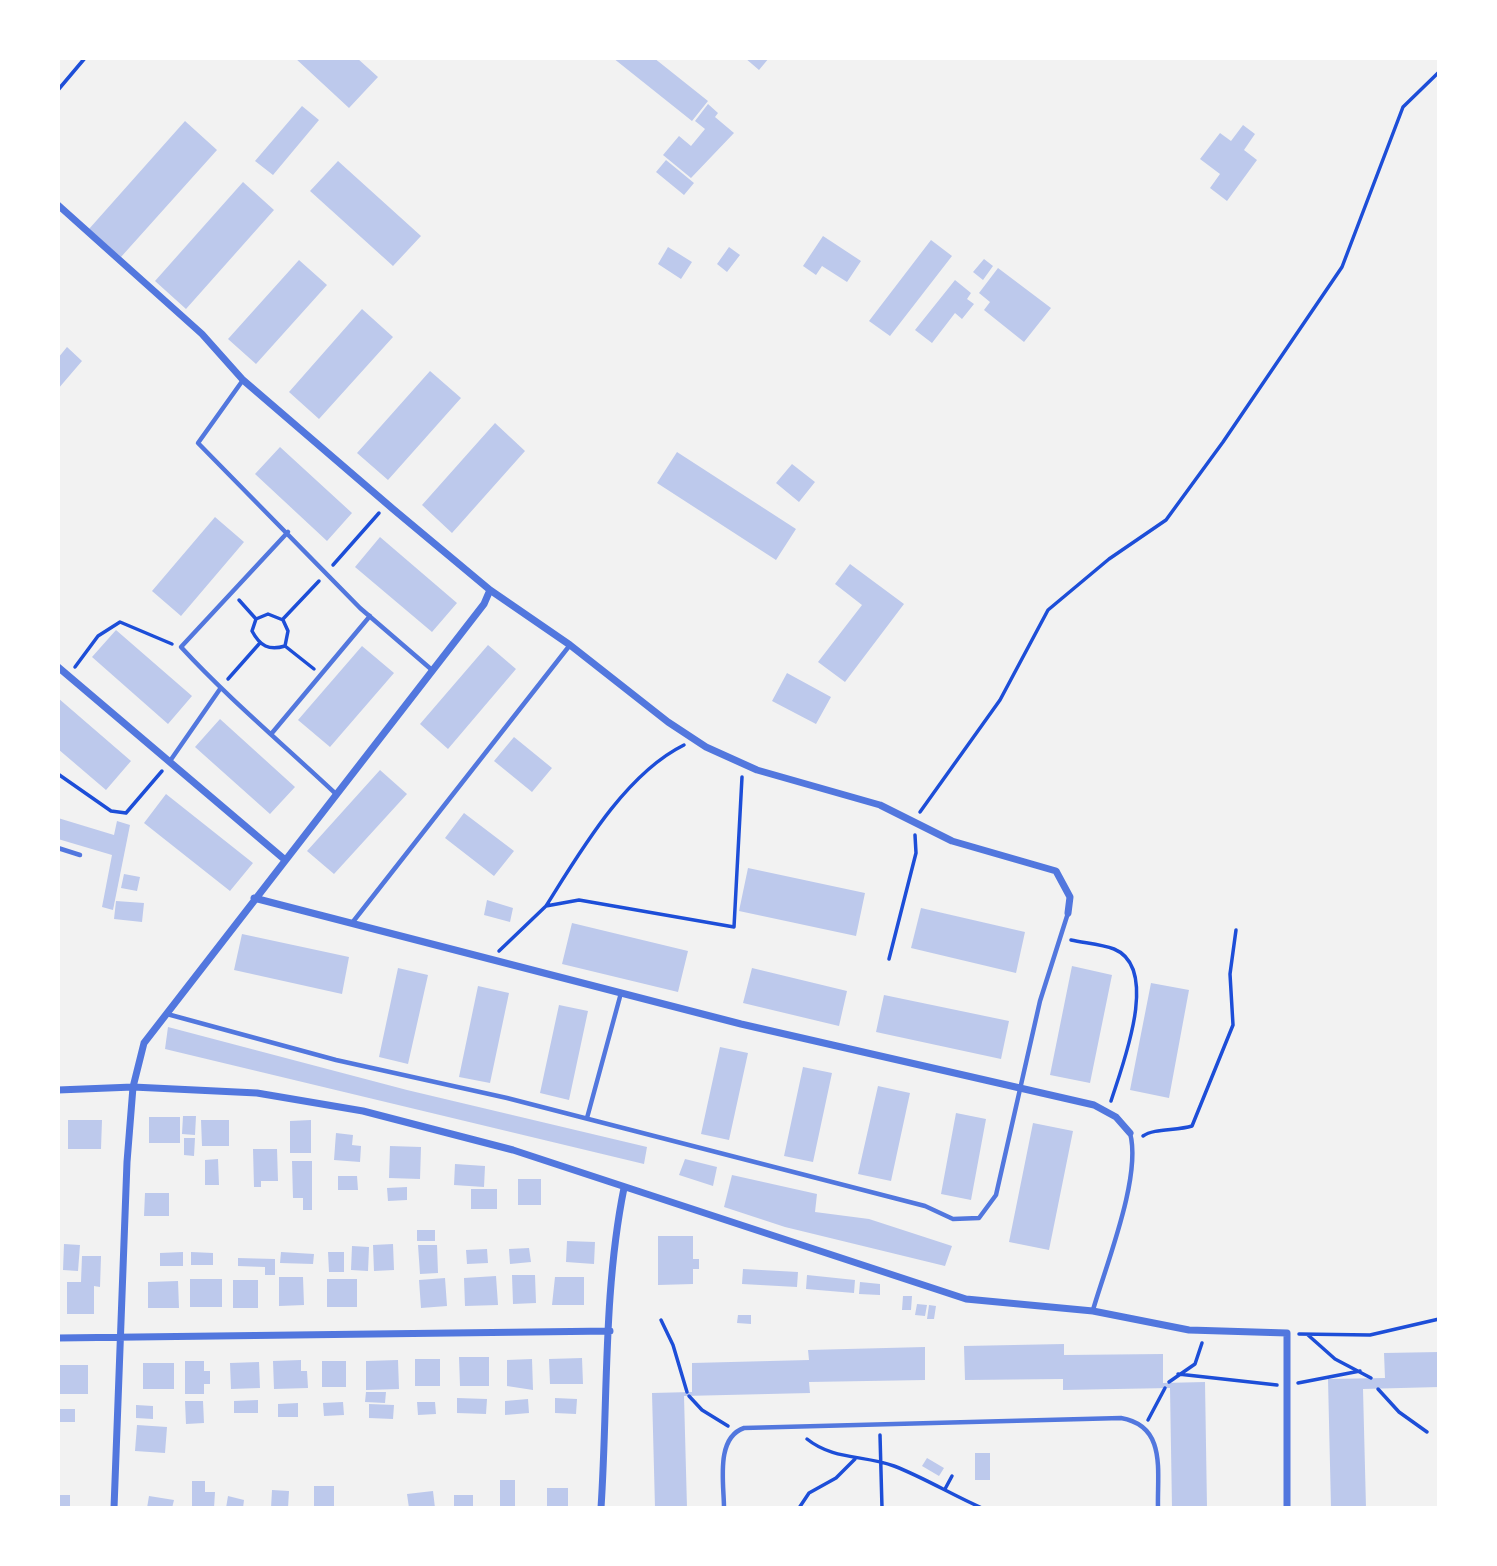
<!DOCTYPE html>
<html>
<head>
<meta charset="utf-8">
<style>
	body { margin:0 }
	#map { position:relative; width:1497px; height:1566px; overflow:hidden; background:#f2f2f2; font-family:"IBM Plex Sans",sans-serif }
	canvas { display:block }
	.frame { position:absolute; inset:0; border:60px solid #fff; pointer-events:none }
</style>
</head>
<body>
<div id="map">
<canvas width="1497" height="1566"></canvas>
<div class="frame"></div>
</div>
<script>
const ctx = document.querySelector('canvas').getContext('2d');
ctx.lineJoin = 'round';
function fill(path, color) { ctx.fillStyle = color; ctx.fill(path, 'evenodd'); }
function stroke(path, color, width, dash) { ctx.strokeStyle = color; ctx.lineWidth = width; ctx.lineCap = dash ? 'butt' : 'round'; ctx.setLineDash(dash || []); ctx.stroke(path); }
const building = new Path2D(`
	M295 58H357L378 77 349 108Z
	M613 58H654L708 101 692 121Z
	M745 58H769L759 70Z
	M708 104 718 113 715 117 734 133 691 178 663 155 679 136 691 146 705 129 695 121Z
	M302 106 319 120 273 175 255 161Z
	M185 121 217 150 121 257 89 229Z
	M1243 125 1255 134 1244 150 1257 160 1227 201 1210 188 1220 174 1200 159 1220 133 1231 141Z
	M666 160 694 183 684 195 656 172Z
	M338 161 421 236 393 266 310 191Z
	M243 182 274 210 186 309 155 281Z
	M823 236 861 261 847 282 822 266 816 275 803 266Z
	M931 240 952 256 890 336 869 321Z
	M668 247 692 262 681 279 658 264Z
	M729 247 740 255 727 272 717 264Z
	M984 259 993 266 983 280 973 272Z
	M299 260 327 285 256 364 228 339Z
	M998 268 1051 308 1024 342 984 310 990 302 979 293Z
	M955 280 971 293 967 299 974 304 962 319 955 313 932 343 915 330Z
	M362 309 393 337 319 419 289 392Z
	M67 347 82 361 58 389V358Z
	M430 371 461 398 388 480 357 453Z
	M495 423 525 451 452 533 422 505Z
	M280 447 352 513 327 541 255 474Z
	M677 452 796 529 776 560 657 483Z
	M792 464 815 482 799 502 776 483Z
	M215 517 244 542 181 616 152 591Z
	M380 537 457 603 432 632 355 567Z
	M850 564 904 604 845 682 818 662 862 605 835 584Z
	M116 630 192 696 168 724 92 657Z
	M488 645 516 669 448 749 420 724Z
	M362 646 394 673 330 747 298 720Z
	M787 673 831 697 816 724 772 701Z
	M58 698 131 761 106 790 58 749Z
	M220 719 295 787 270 814 195 747Z
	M514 737 552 768 532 792 494 761Z
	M380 770 407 794 334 874 307 851Z
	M166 794 253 863 230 891 144 823Z
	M464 813 514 851 494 876 445 838Z
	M58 818 114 835 117 821 130 825 113 910 102 907 112 855 58 839Z
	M748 868 865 893 856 936 739 911Z
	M124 874 140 877 137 891 121 888Z
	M487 900 513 908 510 922 484 915Z
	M116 901 144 903 142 922 114 919Z
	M921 908 1025 932 1016 973 911 948Z
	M572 923 688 951 678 992 562 964Z
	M242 934 349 957 342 994 234 970Z
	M1072 966 1112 975 1090 1083 1050 1075Z
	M398 968 428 975 408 1064 379 1057Z
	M752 968 847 991 839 1026 743 1003Z
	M1151 983 1189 990 1169 1098 1130 1090Z
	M478 986 509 993 490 1083 459 1077Z
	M884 995 1009 1021 1001 1059 876 1032Z
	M559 1005 588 1011 569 1100 540 1093Z
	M168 1027 407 1090 647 1147 644 1164 165 1049Z
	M720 1047 748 1053 729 1140 701 1134Z
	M803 1067 832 1073 813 1162 784 1156Z
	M878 1086 910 1093 891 1181 858 1174Z
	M956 1113 986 1119 971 1200 941 1194Z
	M183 1116H196L195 1135 182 1134Z
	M149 1117H180V1143H149Z
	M68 1120H102L101 1149H68Z
	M201 1120H229V1146H202Z
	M311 1120V1153H290V1121Z
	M1033 1123 1073 1131 1049 1250 1009 1242Z
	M336 1133 353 1135 352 1145 361 1146 360 1162 334 1160Z
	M184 1138H195L194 1156 184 1155Z
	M390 1146 421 1147 420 1179 389 1178Z
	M253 1149H277L278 1181H261V1187H254Z
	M218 1159 219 1185H205V1160Z
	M685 1159 717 1167 713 1186 679 1175Z
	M292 1161H312V1210H303V1198H293Z
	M455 1164 485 1166 484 1187 454 1185Z
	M732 1175 817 1194 815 1212 869 1219 952 1246 945 1266 785 1227 724 1207Z
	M338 1176H357L358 1190H338Z
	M518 1179H541V1205H518Z
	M407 1187V1200L388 1201 387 1188Z
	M471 1189H497V1209H471Z
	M145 1193H169V1216H144Z
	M417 1230H435V1241H417Z
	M658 1236H693V1259H699V1269H693V1284L658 1285Z
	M567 1241 595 1242 594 1264 566 1262Z
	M64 1244 80 1245 78 1271 63 1270Z
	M393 1244 394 1270 374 1271 373 1245Z
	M418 1245H437L438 1273 420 1274Z
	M352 1246 369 1247 368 1271 351 1270Z
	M529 1248 531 1262 510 1264 509 1249Z
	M487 1249 488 1263 467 1264 466 1250Z
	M183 1252V1266H160V1253Z
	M191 1252 213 1253V1265H191Z
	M281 1252 314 1254 313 1264 280 1263Z
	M328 1252H344V1272H329Z
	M82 1256H101L100 1287 94 1286V1314H67V1282H81Z
	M238 1258 275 1259V1275H265V1267L238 1266Z
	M743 1269 798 1272 797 1287 742 1284Z
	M512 1275H535L536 1303 513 1304Z
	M807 1275 855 1280 854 1293 806 1289Z
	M496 1276 498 1305 465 1306 464 1278Z
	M279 1277H303L304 1305 279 1306Z
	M555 1277H584V1305H552Z
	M445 1278 447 1306 421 1308 419 1280Z
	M190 1279H222V1307H190Z
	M327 1279H357V1307H327Z
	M233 1280H258V1308H233Z
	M178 1281 179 1308H148V1282Z
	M860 1282 880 1284V1295L859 1294Z
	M903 1296H912L911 1310H902Z
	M917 1304 927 1305 925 1316 915 1315Z
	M929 1305 936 1306 934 1319H927Z
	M738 1315H751V1324L737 1323Z
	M1064 1344V1355L1163 1354V1383L1205 1382 1207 1508H1172L1170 1388 1063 1390V1379L965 1380 964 1346Z
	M925 1347V1380L809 1382 810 1393 684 1396 687 1508H655L652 1393 692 1392V1363L809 1360 808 1350Z
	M1439 1352V1387L1363 1389 1366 1508H1331L1328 1379 1385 1378 1384 1353Z
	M459 1357H489V1386H460Z
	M582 1358 583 1384H550L549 1359Z
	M415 1359H440V1386H415Z
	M532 1359 533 1390 507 1386V1360Z
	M301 1360V1371H307L308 1388 274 1389 273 1361Z
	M398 1360 399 1389 366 1390V1361Z
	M185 1361H204V1371H210V1384H204V1394H185Z
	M322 1361H346V1387H322Z
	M259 1362 260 1388 231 1389 230 1363Z
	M143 1363H174V1389H143Z
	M60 1365H88V1394H60Z
	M366 1392H386L385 1403 365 1402Z
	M457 1398 487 1399 486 1414 457 1413Z
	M555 1398 577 1399 576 1414 555 1413Z
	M528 1399 529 1413 505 1415V1401Z
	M258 1400V1413H234V1401Z
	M185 1401H203L204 1423 186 1424Z
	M343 1402 344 1415 324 1416 323 1403Z
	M417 1402H435L436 1414 418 1415Z
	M298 1403V1417H278V1404Z
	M369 1404 394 1405 393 1419 369 1418Z
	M136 1405 153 1406V1419L136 1418Z
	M58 1409H75V1422H58Z
	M137 1425 167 1427 165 1453 135 1451Z
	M975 1453H990V1480H975Z
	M927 1458 944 1468 939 1476 922 1466Z
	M500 1480H515V1507L500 1506Z
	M192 1481H205V1492H215L214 1508H192Z
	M314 1486H334V1507L314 1508Z
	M547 1488H568V1508H547Z
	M272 1490 289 1491 288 1508H271Z
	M433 1491 435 1508H409L407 1494Z
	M58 1495H70V1508H58Z
	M454 1495H473V1508H454Z
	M149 1496 174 1500 172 1508H147Z
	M228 1496 244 1500 243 1508H226Z`);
const path = new Path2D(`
	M58 90 85 58
	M333 565 379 513
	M239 600 256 619
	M283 619 319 581
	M285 646 288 631 283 620 268 614 256 619 252 631C260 646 269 651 285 646L314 669
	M75 667 98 636 120 622 172 644
	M228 679 259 644
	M58 774 111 811 126 813 162 771
	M920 812 1000 700 1048 610 1109 559 1166 520 1223 442 1342 267 1403 107 1439 72
	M546 906C580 852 625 774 684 745
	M1071 940C1084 943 1101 944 1114 949 1161 968 1122 1066 1111 1101
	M499 951 546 906 579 900 734 927 742 777
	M889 959 916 853 915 835
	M1143 1136C1154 1128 1177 1131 1192 1126L1233 1025 1230 974 1236 930
	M661 1320 673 1345 687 1392
	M1299 1334 1370 1335 1439 1319
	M1308 1335 1335 1359 1371 1378
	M1178 1374 1277 1385
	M1169 1382 1195 1364 1202 1343
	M1298 1383 1360 1371
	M1378 1389 1399 1412 1427 1432
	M689 1396 702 1410 728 1426
	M1148 1420 1165 1388
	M880 1435 882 1508
	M807 1439C833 1460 864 1455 894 1466 925 1478 952 1495 982 1508
	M945 1489 952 1476
	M799 1508 809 1493 836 1478 855 1459`);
const service = new Path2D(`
	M243 380 198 443 360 608 432 670
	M288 532 181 647C229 699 284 745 336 794
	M272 733 370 616
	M170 761 220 689
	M58 848 80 855
	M352 923 570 645
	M167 1014 336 1060 507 1098 925 1206 953 1219 979 1218 996 1195 1040 1001 1068 913
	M587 1118 621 993
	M1093 1310C1106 1265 1142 1176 1130 1133
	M724 1508C724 1484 715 1438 744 1428L1121 1418C1167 1426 1157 1471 1158 1508`);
const minor = new Path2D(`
	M58 205 202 334 243 380 393 509 490 590 570 645 668 722 706 747 757 770 880 805 952 841 1056 871 1070 897 1068 913
	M58 667 284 859
	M254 898 741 1024 1094 1105 1116 1117 1130 1133
	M58 1090 133 1087 257 1093 363 1111 513 1150 966 1299 1093 1311 1189 1330 1287 1333V1508
	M58 1338 610 1331
	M114 1508 127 1162 133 1087 144 1043 484 604 490 590
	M601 1508C608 1402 603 1292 624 1188`);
fill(building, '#bdc9ec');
stroke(path, '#1d4ed8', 3.5);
stroke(service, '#5277de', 4.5);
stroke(minor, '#5277de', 7);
</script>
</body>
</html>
